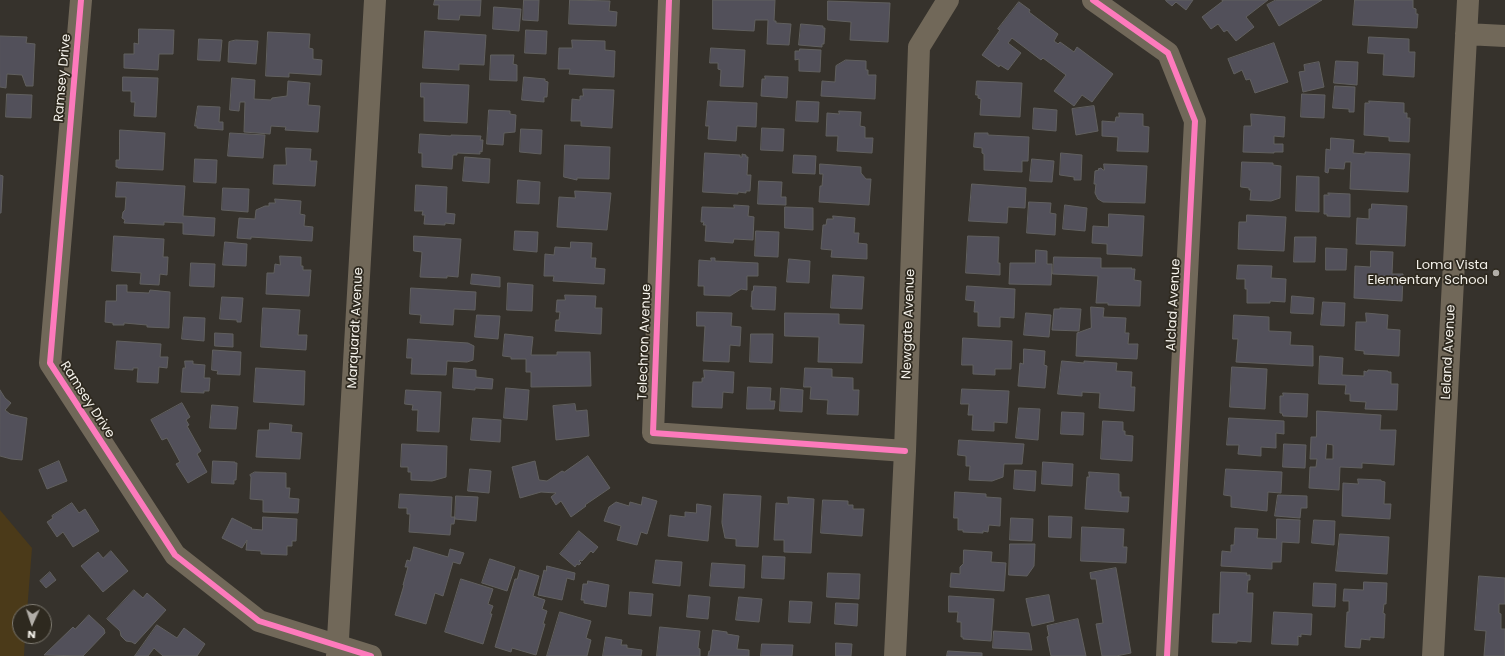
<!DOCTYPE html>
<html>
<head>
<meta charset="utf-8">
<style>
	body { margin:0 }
	#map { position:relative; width:1505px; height:656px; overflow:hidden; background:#36322c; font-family:Poppins,sans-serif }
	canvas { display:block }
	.north { position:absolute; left:12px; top:604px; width:40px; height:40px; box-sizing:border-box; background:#2e291f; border:1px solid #7d7970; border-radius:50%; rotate:183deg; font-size:11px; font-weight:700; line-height:16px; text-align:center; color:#f4f1ea }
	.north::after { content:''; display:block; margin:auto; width:14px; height:18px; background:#b2aea8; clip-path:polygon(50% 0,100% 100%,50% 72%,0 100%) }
</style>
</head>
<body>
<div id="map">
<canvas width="1505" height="656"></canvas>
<div class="north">N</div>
</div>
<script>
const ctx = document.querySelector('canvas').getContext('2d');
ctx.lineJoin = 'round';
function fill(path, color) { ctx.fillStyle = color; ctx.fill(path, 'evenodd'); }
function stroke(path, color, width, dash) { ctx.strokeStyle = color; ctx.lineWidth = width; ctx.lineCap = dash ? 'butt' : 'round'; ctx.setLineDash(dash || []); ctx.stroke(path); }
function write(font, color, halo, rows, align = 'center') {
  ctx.font = font + ' Poppins,sans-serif'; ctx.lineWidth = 3.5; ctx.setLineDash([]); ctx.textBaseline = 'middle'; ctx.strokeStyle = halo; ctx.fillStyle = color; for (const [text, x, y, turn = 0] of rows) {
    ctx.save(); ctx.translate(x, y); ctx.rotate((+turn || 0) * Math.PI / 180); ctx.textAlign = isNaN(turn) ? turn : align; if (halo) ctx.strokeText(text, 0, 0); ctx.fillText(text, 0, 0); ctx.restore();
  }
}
const green = new Path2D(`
	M0 510 32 548 27 612H20V636H25L24 656H0Z`);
const building = new Path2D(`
	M435 0H481L480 16 460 15 459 20 438 19 439 5H434Z
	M524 0H539L538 21 523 20Z
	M570 0 610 1 609 11 617 12 616 26 569 24Z
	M713 0H775L774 21H776V23L791 24 789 45 767 44 768 20H755L754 31 713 29Z
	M1166 0H1193L1186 10 1176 2 1172 6 1166 1Z
	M1222 0H1268L1246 17 1254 27 1236 41 1227 30 1224 32 1218 24 1211 29 1202 17 1223 1Z
	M1276 0H1322L1279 26 1267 5Z
	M1355 0H1413V8L1416 9V14H1418L1417 28 1353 25Z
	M828 1 890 3 888 42 850 40 851 22 828 20Z
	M1019 2 1030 10 1029 12 1058 34 1054 41 1058 44 1060 42 1074 52 1077 47 1113 74 1092 102 1082 95 1074 106 1054 91 1066 75 1043 58 1041 60 1012 38 1008 43 1021 53 1008 70 1000 65 999 67 982 55 1000 30 998 29Z
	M494 7 521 9 519 31 493 29Z
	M801 24 823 26V28H825L824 44H822V47L799 45Z
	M139 29 174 30 173 54H159L158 70 124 68V54H134V43L138 44Z
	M526 30 547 31 546 54 525 53Z
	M425 31 486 35 484 65 459 64V70L423 68Z
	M268 32 310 34 309 48 313 49V59L322 60 321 75 289 73V77L266 76Z
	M0 36 27 37 26 43 35 44 33 86H26L22 75 7 74 6 88 0 87Z
	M1369 37 1409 39V52H1415L1414 77 1383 75 1384 54 1368 53Z
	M199 39 222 40 220 61 198 60Z
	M236 40 258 41 256 64 228 62 229 42Z
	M572 40 605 41V50L615 51 614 77 569 74 570 69H558L559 48H572Z
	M1274 43 1288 82 1255 93 1250 79 1246 80 1242 70 1234 74 1228 59Z
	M711 48 745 50 743 87 720 86 721 70 718 69V63H710Z
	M800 49 821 50 820 72 799 71V59L795 60V51H799Z
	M491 55H514L513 64 517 65V81L490 80Z
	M846 60 866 61V70H868V75H876L875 99 821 96 822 81 835 82 836 66Z
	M1336 61 1358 62 1357 85 1334 83Z
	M1319 62 1324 87 1303 92 1299 72 1305 71 1304 65Z
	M765 76 788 77 787 98 761 96 762 79H765Z
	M123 77 158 78 156 117 134 116 135 102H131V91H123Z
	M524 77 545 79V81L548 82 547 97H544V102L522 100Z
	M232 78 255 80 254 99 271 100 272 98 287 96 288 81 310 83 308 105 320 106 318 132 285 130 286 127 271 126 270 134 244 132 245 102H240L239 111 230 110Z
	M977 81 1022 83 1020 117 980 115 981 99 978 98V95H976Z
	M421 83 469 85 467 123 424 121V97H421Z
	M1335 86 1355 87 1354 112H1349V109L1333 108Z
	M583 89 614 90 612 128 581 126V121H571L572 99 580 100V96H583Z
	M7 94 32 95 31 118 6 117Z
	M1302 94 1325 95 1324 118 1301 117Z
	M708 101 757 103 756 127 737 126 736 141 708 139 709 126H706Z
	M797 101 819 102 818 122 796 121Z
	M1369 101 1404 103V113H1407V118H1410L1409 142 1389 141V137L1364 135 1365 103H1369Z
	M198 106 220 107 219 122H223V130L197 128V126H195Z
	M1094 106 1098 131 1076 135 1072 109Z
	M1034 108 1057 110 1056 131 1033 129Z
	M489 110 510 111V114L516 115 515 132 504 133 503 145 487 144Z
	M839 111 861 112 860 126 865 127V138H873L872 153 837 151 838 136H826L827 113 839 114Z
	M1119 113 1143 114V126L1149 127 1148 152 1117 151 1118 137 1102 136V121L1115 122 1116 117H1119Z
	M1251 114 1285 117 1284 137 1274 136V144H1283V152H1274V153L1243 152 1244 126H1251Z
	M762 128 784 129 783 151 761 150Z
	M521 129 542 130 541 154 520 152Z
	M120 130 165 133 163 170 118 168V167H116V160H119Z
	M230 133 265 135 263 158 228 156Z
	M975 133H988V135L1029 137 1028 161H1022V172L984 170V154L982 153V148L974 147Z
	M420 134 451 136V135L481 136 480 140H483L482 152 480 151V154L457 153V155H453L452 169 422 167V153H419Z
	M1331 138 1354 140 1353 153 1365 154V152L1410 154 1408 192 1350 189 1351 162H1345L1344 169 1329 168 1328 173 1325 172 1326 149 1330 150Z
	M565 145 610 147 609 179 577 178V180L564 177Z
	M286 148 311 149 310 161H317L315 186 273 184 274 165H286Z
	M705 153 740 155V157H742V154L746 155V157H748L747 175H751L750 191H746V193L738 192V194L703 192Z
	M1061 153 1082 155 1081 180H1074V177L1060 175Z
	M794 155 816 156 815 174 793 173Z
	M465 157 490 159 489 183 463 181Z
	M195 159 217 160 216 183 194 182Z
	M1032 159 1054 161 1052 182 1030 181Z
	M1242 162 1273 163V165L1281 166 1280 198 1271 201 1250 200 1251 190H1249V188L1241 187Z
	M820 164 861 167V173L866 179H871L869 205 819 202 820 186H822L823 174H820Z
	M1104 164 1147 166 1145 203 1103 202 1098 199 1095 193 1096 184H1094L1095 171 1099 170 1098 169 1101 168 1103 170H1104Z
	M0 175 3 176 1 213H0Z
	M1297 176 1319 177V212L1296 211Z
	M518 180 540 182 539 204 517 203Z
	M759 181 782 182 781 197H786V205L758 204Z
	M117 182 185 186 183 216 215 218 214 236 183 234V223L164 222V225L124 223 125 220 122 218 123 212 125 210 126 197H116Z
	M972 184 1026 188 1025 208 1008 207 1007 223 969 221Z
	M416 185 447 187 446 213 455 214 454 224 445 223V225L424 224 425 215H422L423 211H415Z
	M223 188 249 189 248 212 222 210Z
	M575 191 611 193 607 230 557 227 559 197 575 198Z
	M1328 193 1350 194V217L1327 216V214H1324V195H1329Z
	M275 199 301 201 300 214 305 215 304 226 313 227 312 241 251 237V239L237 238 239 218 255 219 256 210 265 206H269V203H275Z
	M1029 202 1051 203 1050 213 1056 214 1055 235 1027 233Z
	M1372 204 1407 206 1405 246 1356 244 1357 218 1369 219V209H1371Z
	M734 205 749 206 748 216 754 217 753 240 734 239 733 243 705 241 706 225H703L704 222H701L702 207 734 208Z
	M1065 205 1087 208 1085 231 1063 229Z
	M785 207 813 208V230L785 228Z
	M1109 214 1144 216 1142 256 1107 254V244L1092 243 1093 226 1108 227Z
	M1247 215 1286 217 1284 251 1238 249 1239 222H1246Z
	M833 216 855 218 854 233H859L858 243 867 244V259L831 257 832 250 821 249 823 225H826L827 219H833Z
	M515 231 538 232 537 252 514 250Z
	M756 231 779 232 778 257 755 256Z
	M114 236 164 239 163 257H168L167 275 160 274 159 285 140 284 141 273 112 271Z
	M414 236 461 239 458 277 447 276V278L420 277 422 252 414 251Z
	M968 236 999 237 998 263H1000V275L966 273Z
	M1295 237H1316L1315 262H1294Z
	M225 242 247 244 246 266 223 265Z
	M571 242 592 243 591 258H596L595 268 605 269 604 284 553 281 554 276H544L545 254 554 255 555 247 570 248Z
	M1326 248 1347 249 1346 270H1326Z
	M1036 250 1047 251V264H1052L1051 285 1009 284 1010 263H1035Z
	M1371 251 1393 252 1392 274H1403L1402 301 1354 298 1355 266 1370 267Z
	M280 256 301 257V266H303V270H311L309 296 266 294 267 273H274L275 264 280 265Z
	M1054 257 1101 258V268H1132L1131 269H1135L1134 280 1141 281 1140 306 1108 305V303H1096L1098 276 1053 274Z
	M711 258H715V261L758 263V276H747V290L741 289 730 296 704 295V286H698L699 260 711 261Z
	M789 259 810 261 809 283 787 282Z
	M191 263 215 264 214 287 190 286Z
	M1238 265 1272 266 1271 278 1286 279 1285 302 1270 301V303H1247V289H1245V279H1237Z
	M472 274 500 277V287L471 284Z
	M833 275 864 277 862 309 831 308Z
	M508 283 533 285 532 311 507 310Z
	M117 285H127V292L149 293 150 290 170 292 169 328 147 327V325L124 323V325H113V323L105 322 106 301H116Z
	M754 286 776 287 775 310 752 309 753 307H751L752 291H753Z
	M967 286 1015 289 1014 318 1000 317V327L978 326V312H974L975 301 966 300Z
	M411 288 476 292 475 310 454 309 453 325 420 323 421 315 410 314Z
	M565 295 596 296 595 308H602L601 334 555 331 556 320H559L560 312H556L557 300H565Z
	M1292 296 1314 298 1313 314 1291 313Z
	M222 297 243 298 241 322H237V320L220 319Z
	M1323 302 1345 303 1344 326 1321 325Z
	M1091 307 1104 308 1103 317 1126 318 1125 333H1129L1128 344H1138L1137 359 1076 356 1077 333 1091 328Z
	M263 308 300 310 298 335H307L306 350 261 347Z
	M1060 308 1081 309 1079 331 1052 330 1054 309H1060Z
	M697 312 732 313 731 326 741 327 740 346 730 345 729 362 703 361 705 326H697Z
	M785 313 839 314V324L864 325 862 363 818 362 819 337 785 336Z
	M1026 313 1051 315 1049 337 1024 335Z
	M1366 313 1388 315 1387 329 1400 330 1399 356 1364 354V351L1355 350 1356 322H1366Z
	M477 315 500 316 498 339 475 337Z
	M1234 315 1269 317V331L1291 332 1290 345 1313 346V366L1236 362 1238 339H1233Z
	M184 317 205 318 204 341 182 339Z
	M215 333 233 334V347L215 346Z
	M505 334 533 337 531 355H557V352H590L591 386 531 387V372H526V359H511V357L503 356Z
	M751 334H773L772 363 750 362Z
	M963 338 1012 341 1011 369H995V375L973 374V365H962Z
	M408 339 468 343 474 346 473 360 467 362 447 361 446 375 411 374 412 358H407Z
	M117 341 161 344 160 357H168L167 368 159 367 158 383 137 382 138 368H133V370L115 369Z
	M1024 349 1045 351 1044 365 1047 366 1045 388 1018 386 1020 363 1023 364Z
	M213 350 241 352 240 375 217 374 218 371 212 370Z
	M1320 356 1343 358 1342 375 1364 376V371L1367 372 1368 370 1388 371V372H1391V384H1398L1397 410 1365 409 1366 402 1350 401V394H1345L1346 385 1319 384Z
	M185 361H193V364L205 365 204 378H210L209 391H204V393L181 392 183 368H185Z
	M1062 361 1084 363V361L1117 363 1116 371 1132 372 1131 387H1135L1134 411 1099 408 1100 393 1082 392V396L1058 394Z
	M1232 367 1267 369 1265 409 1230 407Z
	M256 368 305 371 304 405 254 402Z
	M454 368 476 370V377L493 379 492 389 475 388V390L453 388Z
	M805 368 832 369V377L853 378V390H859L858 415 827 414 828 400 810 399 811 387H804Z
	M704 370 734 372 733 393 723 392 722 408 692 407 693 382H702V378H704Z
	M748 387 771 388 770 401H775L774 409H747Z
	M506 388 529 390 527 420 504 418Z
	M781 388 803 390 802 412 780 411Z
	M962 389 1009 391 1007 423 994 422V431L972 430 973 415H968L969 404H961Z
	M0 390 5 398 11 403 5 410 10 414 27 418 22 460 11 459 0 456Z
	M406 390 441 392 439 432 417 431 418 410H412L413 405 405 404Z
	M1283 393 1308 394 1307 417 1283 416 1282 413H1280V396H1283Z
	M182 403 190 417 186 420 189 425 187 426 201 451 197 454 207 472 188 483 176 464 180 462 167 438 162 440 151 420Z
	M575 404 576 411 587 410 589 436 556 440 553 406Z
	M212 405 238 407 236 429 210 428Z
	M1019 408 1040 409 1038 440 1016 438Z
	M1317 411 1381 415 1380 430H1396L1394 465 1362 463V468L1340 467 1339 490 1309 488 1310 467H1316L1317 459H1310L1311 437H1316ZM1327 444 1333 445V459H1326Z
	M1062 412 1084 413 1083 435 1061 434Z
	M473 418 501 420 500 442 471 440Z
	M1229 418 1284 421V434L1276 433V448L1261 447V456L1238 454 1239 445H1227Z
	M1103 421 1123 422V431H1125V435L1133 436 1132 461 1101 459Z
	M270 423 292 425 291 432 302 433 300 459 256 457 258 430H269Z
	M959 440 1024 444 1022 464H1004L1003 477 992 481 969 480 970 466H966V456L958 455Z
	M402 444 447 446 446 477 432 481 411 480V472H408V467H401Z
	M1284 444 1306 445 1305 468 1283 467Z
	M588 456 610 488 585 505 586 506 571 517 561 501 556 505 551 497 556 493 541 492 520 498 512 467 535 461 539 480 547 481 562 471 564 472Z
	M59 461 67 481 47 489 39 470Z
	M213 461 235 462V463H237L236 480H234V484L212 483Z
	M1043 462 1073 464 1072 486 1042 484Z
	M470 469 491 471 489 493 468 491Z
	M1226 469 1282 472 1281 493 1268 492 1267 511 1231 507V496L1224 495Z
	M1015 470 1036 471 1035 491 1014 489Z
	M255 472 286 473V488H290L289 498 299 499 298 513 263 512V500L250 499 251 477 250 475Z
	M1089 472 1119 474V492H1121V497H1129L1128 512 1085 509 1087 477H1089Z
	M1358 479 1381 480V481L1385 482 1384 504H1391L1390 519 1342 516 1343 483 1358 484Z
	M955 492 986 494V497L1001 498 1000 526 989 525 988 532 983 531V533L963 532V530H958V518H954Z
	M400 494 452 497 451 517H455L454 524H451L450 535 409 532 410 514H407V508H399Z
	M724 494 761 496 758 547 736 546V539L725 538 722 523Z
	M1278 495 1307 496V508H1301L1300 518 1275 516Z
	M456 496 478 497 476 521 455 519Z
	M643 497 657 501 647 534 641 532 637 545 617 540 621 526 604 521 609 507 616 502 629 506 630 502 641 505Z
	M788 497 814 499 811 553 784 552V540H774L776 503 788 504Z
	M823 500 848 501V505H853V509H864L862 536 821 533Z
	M72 503 79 513 85 509 99 531 73 547 63 532 57 537 47 522 53 518 52 516Z
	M697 504 711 506 708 541 668 536 670 515 685 517V512L696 513Z
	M1049 516 1072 517 1071 538 1049 537Z
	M263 517 297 519 296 541H292V546H287V555L261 554V551L246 550 247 540 242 548 222 538 232 518 252 528 251 529 262 530Z
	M1011 518 1033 519 1032 541 1010 540Z
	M1277 519 1300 520 1299 543 1282 542 1281 562H1272V569L1221 566 1222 551 1231 552V545H1234L1235 528 1258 529 1257 538 1276 539Z
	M1314 520 1335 521 1334 545 1312 543Z
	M1082 527 1124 529 1123 547H1127L1126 563 1081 561Z
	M579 531 598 547 593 553 591 551 582 561 580 560 579 561 581 563 579 565 577 564 575 567 560 554Z
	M1340 534 1389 537 1387 574 1336 571Z
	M1010 544H1035L1034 566 1027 576 1009 575Z
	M414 547 448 557 450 549 464 553 460 564 453 562 443 596 435 593 426 624 395 615 404 585H403L408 567H405L407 560 410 561Z
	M964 550 992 552 991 562 1006 563 1004 591 950 587 951 573 960 574V567L963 564Z
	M111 551 128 571 103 592 81 566 98 552 103 558Z
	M763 556 785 557 784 579 762 578Z
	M490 559 515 567 507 591 482 583Z
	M656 560 682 562 680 586 653 583Z
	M712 563 745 565 744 588 710 586Z
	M547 566 575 573 574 580 567 578 562 600 538 595 544 570 546 571Z
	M1116 568 1131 653 1116 656H1102L1096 624 1103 623 1096 579H1091L1090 573Z
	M520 570 539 576 533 596 545 600 542 609 547 611 543 624H545L536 655 512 648 511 652 495 647 515 579H517Z
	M50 572 56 580 46 588 40 581Z
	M1221 572 1247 573 1246 575H1250V580H1248L1247 593H1253L1251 642 1237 641V643L1212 642 1213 614H1219Z
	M828 573 860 574 859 599 827 597Z
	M1479 576 1505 578V604H1499V613L1501 614V629H1505V656H1484L1486 631 1475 630Z
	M461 579 493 589 488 604 493 606 490 614H492L483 644 445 632Z
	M588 581 609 585 606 607 584 603V600H581L583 584H587Z
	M1364 582 1387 583 1386 604H1384L1383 613 1385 614 1384 638 1370 637V640L1361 639 1360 648 1345 647 1347 612H1349V601H1343L1344 589 1363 590Z
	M1314 583 1336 584 1335 607 1313 606Z
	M134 590 143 598 147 593 166 610 135 644 132 642 126 641 121 636 120 631 107 619Z
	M630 592 653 594 651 616 629 614Z
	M689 595 710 597 708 619 687 617Z
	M1049 595 1054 621 1032 626 1026 599Z
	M949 596 994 599 991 641 963 639V637H961V622H957L958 612H949Z
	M739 597 762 599 759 622 736 620Z
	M790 601 812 602 810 623 789 622Z
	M836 603 858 604 857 626 835 624Z
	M560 612 591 621 586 638 591 640 587 656H547Z
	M1274 612 1312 614 1311 635 1301 634V637L1298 636V645L1272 644Z
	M89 615 104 629 105 633 83 656 44 655 73 627 75 629Z
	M1078 619 1086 656H1051L1047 637 1049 636 1047 626Z
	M157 625 177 638 184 628 205 644 197 656H163L154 648 148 656H135Z
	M660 627 700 631 698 648 700 649V656H657Z
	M713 630 727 632V634L739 636 737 649 749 650V656H708L709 651H710Z
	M994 631 1029 633 1032 650 993 648Z
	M606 637 622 640 621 645H627V648L642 650 641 656H603Z
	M836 643 852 644 851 656H836Z
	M762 644 793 645 792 656H761Z
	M948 651 982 653V656H947Z`);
const minor = new Path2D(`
	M81 0 50 363 175 555 259 621 371 656
	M669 0 653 433 905 451
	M1093 0 1168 53 1195 121 1167 656
	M1466 34 1505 36
	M337 656 375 0
	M895 656 905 451 919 47 948 0
	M1433 656 1468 0`);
const cycleway = new Path2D(`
	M81 0 50 363 175 555 259 621 371 656
	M669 0 653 433 905 451
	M1093 0 1168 53 1195 121 1167 656`);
const markers = [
	[1496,273,4,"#b2aea8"]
];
const streetNames = [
	["Ramsey Drive",63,78,-85],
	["Alclad Avenue",1174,305,-87],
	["Newgate Avenue",909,324,-88],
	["Marquardt Avenue",356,328,-87],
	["Telechron Avenue",645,342,-88],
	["Leland Avenue",1449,352,-87],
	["Ramsey Drive",87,400,57]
];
const poiNames = [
	["Loma Vista",1488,266],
	["Elementary School",1488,281]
];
fill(green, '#4b3a19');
fill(building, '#52505a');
stroke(building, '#61605f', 1);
stroke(minor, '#716859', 22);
stroke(cycleway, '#fd7abc', 6);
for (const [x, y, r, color] of markers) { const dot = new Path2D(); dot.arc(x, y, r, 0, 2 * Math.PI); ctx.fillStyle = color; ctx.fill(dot); stroke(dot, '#2e291f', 1.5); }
write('13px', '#f4f1ea', '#2e291f', streetNames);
write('13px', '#f4f1ea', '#2e291f', poiNames, 'right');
</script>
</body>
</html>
